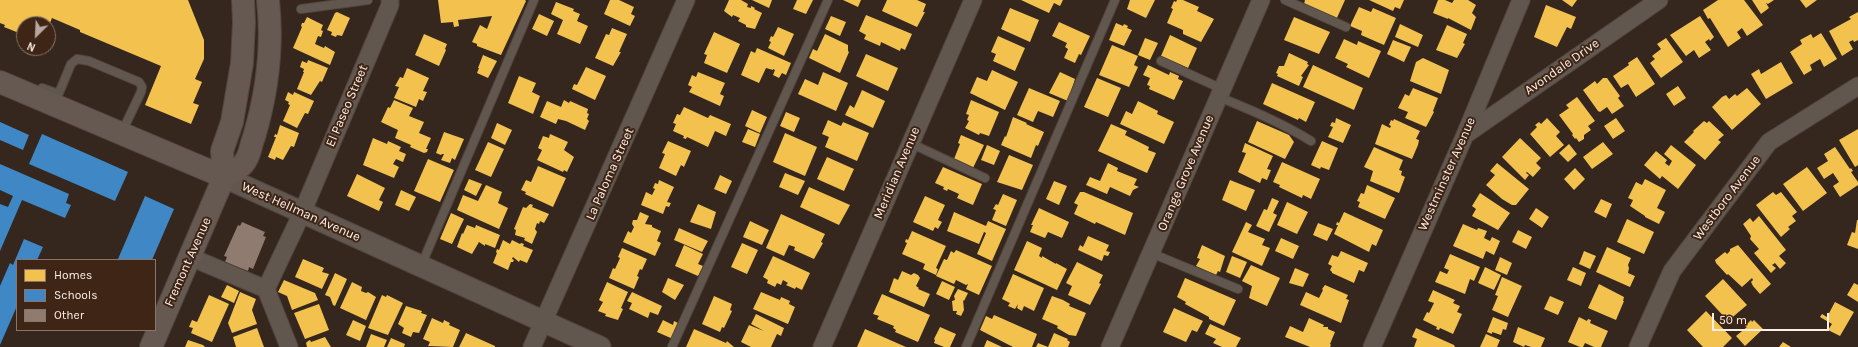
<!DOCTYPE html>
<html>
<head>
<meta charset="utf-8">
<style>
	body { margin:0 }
	#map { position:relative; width:1858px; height:347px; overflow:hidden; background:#35271e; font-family:Karla,sans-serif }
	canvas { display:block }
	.legend { position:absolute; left:16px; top:259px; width:140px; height:72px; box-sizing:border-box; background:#3e2515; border:1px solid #8a7669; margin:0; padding:5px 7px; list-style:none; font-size:12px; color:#fdefe7 }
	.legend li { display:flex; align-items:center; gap:8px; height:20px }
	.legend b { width:20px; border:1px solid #8a7669 }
	.north { position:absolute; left:16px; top:16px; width:40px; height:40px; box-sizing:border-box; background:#3e2515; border:1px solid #8a7669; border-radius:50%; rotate:204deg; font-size:11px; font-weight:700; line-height:16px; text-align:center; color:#fdefe7 }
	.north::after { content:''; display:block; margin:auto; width:14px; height:18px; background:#b7a9a1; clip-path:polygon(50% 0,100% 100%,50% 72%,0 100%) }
	.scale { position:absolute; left:1712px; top:313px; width:117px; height:18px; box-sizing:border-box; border:2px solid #fdefe7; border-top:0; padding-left:5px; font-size:12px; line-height:14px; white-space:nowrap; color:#fdefe7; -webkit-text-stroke:3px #3e2515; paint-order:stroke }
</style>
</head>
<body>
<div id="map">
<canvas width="1858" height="347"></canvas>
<ul class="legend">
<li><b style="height:11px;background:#f2c14e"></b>Homes</li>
<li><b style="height:11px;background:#3f88c5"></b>Schools</li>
<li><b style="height:11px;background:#8f7b70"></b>Other</li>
</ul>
<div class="north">N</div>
<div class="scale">50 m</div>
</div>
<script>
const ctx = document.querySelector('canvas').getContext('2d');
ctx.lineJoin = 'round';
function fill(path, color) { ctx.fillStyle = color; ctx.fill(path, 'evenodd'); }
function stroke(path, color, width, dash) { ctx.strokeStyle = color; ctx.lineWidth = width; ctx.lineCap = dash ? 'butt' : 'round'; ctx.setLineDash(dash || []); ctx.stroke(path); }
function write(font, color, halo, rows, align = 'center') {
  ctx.font = font + ' Karla,sans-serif'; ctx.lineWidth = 4; ctx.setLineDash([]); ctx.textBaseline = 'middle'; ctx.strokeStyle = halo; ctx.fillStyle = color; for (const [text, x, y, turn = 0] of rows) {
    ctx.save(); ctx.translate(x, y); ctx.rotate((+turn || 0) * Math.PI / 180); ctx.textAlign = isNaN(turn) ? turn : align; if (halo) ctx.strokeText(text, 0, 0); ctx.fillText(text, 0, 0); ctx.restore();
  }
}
const homes = new Path2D(`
	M0 0H188L204 40V59L195 79 202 82 193 103 199 105 191 124 145 105 161 66 80 32V30L52 18 48 28V24H24V35L4 27 5 25 0 23Z
	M438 0H525L526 1 501 55 477 46V44L472 42 480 25 487 29 492 16 458 20 459 26 454 27 453 22 441 23Z
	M610 0H619L634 7 631 14 635 16 630 26 604 14Z
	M729 0H741L748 4 747 7 751 8V6L755 8 754 9 762 13 755 29 746 27V25L738 21 740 18 733 15 732 17 724 11Z
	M752 0H772L769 8Z
	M797 0H813L806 14 793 9Z
	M843 0H861L858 7Z
	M887 0H917L926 4 923 12H925L917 27 882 11Z
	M1021 0H1063L1060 6 1054 3 1049 13Z
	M1130 0H1155L1146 18 1127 9Z
	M1177 0H1183L1199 7 1197 11 1214 19 1201 42 1183 34V30L1167 23 1173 9 1171 8 1174 1 1176 2Z
	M1305 0H1345L1336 20 1310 8V7L1304 4Z
	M1369 0H1404L1400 9 1395 7 1393 11Z
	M1438 0H1445L1452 3 1454 0H1468L1476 5 1472 13 1476 17 1471 30 1448 18V19L1433 13Z
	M1562 0H1577L1572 7Z
	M1718 0H1744L1763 25 1747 36 1742 28 1737 32 1741 38 1728 47 1710 18 1708 19 1703 10Z
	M1752 0H1774L1768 4 1766 3 1769 8 1761 14Z
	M1800 0H1817L1806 8Z
	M556 2 574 9 573 11 580 14 577 21 588 26 580 44 557 34 563 20 551 14Z
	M1546 5 1576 17 1571 29 1567 27 1557 47 1534 37Z
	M1359 7 1371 12 1373 8 1396 18 1384 45 1361 35 1362 31 1350 26Z
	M1010 8 1039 20 1030 42 1001 29Z
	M337 12 350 18 342 36 337 35 336 37 331 35 332 32 327 30 335 13Z
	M1858 12V40L1854 42 1853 40 1849 42 1853 49 1842 56 1829 31 1851 19 1849 17Z
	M539 14 554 21 547 36 532 29Z
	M866 15 912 34 905 50 901 48 900 51 881 42 880 46 864 39 866 35 859 31Z
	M831 16 846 22 840 36 825 29Z
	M1700 16 1714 37 1710 41 1709 39 1705 42 1711 50 1699 58 1694 50 1686 56 1670 35Z
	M307 17 323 25 321 30 323 31 321 37 318 36 315 44 324 48 325 46 335 52 330 65 293 48 302 27 301 26 302 23H304Z
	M1294 17 1330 32 1319 54 1284 40Z
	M1059 22 1090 36 1081 55 1079 54 1075 63 1064 58 1068 49 1065 47 1067 43 1052 36Z
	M1116 23 1123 26 1124 24 1128 26 1127 28 1132 30 1124 46 1109 40Z
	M1400 24 1423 35 1418 47 1395 37Z
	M1447 25 1467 34 1463 43 1465 44 1457 58 1436 50Z
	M778 27 794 34 784 56 768 48 771 42 769 41 771 36 773 37Z
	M612 28 627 34 619 52H621L613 66 595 58 606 34 609 35Z
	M714 32 740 44 727 73 704 63 707 55 704 54Z
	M1821 33 1837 59 1824 67 1820 59 1810 65 1812 70 1804 75 1790 52 1802 44 1800 40 1811 34 1813 38Z
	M424 34 447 44 445 49 446 50 439 66 415 55Z
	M825 34 848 45V51L849 52 840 73 809 58 813 49 817 51Z
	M1170 35 1197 48 1188 68 1161 56Z
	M998 36 1025 48 1015 71 993 61 996 54 991 52Z
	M1145 38 1158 43 1150 60 1138 55Z
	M1666 38 1683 62 1661 78 1650 63 1655 59 1652 56 1661 49 1657 44Z
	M1344 39 1357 45 1358 41 1381 51 1369 78 1346 67 1348 64 1335 58Z
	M1393 40 1411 47 1404 62 1387 54Z
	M1112 45 1138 56 1134 65 1138 67 1129 87 1099 75Z
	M757 48 791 63 786 75 782 73 779 78 773 75 775 70 773 69V70L766 68 759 83 741 75 751 51 755 53Z
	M1289 53 1308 62 1307 64 1309 65 1301 76 1303 77 1299 86 1277 76 1278 74 1276 73 1279 66H1284Z
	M866 54 898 68 888 91 856 76Z
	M483 55 497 61 488 78 477 73 479 68H478Z
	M1637 57 1655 84 1636 97 1628 84 1621 88 1613 76 1629 65 1628 63Z
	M1423 58 1449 70 1441 94 1410 81 1416 62Z
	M308 60 328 68 322 82 320 81 311 95 297 89 304 72H303L304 69 300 67 302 61 307 63Z
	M1781 62 1793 83 1766 99 1751 74 1759 69 1761 74Z
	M1148 65 1169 75 1170 72 1179 76 1178 79 1183 81 1174 100 1149 89 1150 86 1147 85 1150 78 1143 75Z
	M1313 65 1363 88 1354 110 1303 87Z
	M586 67 606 76 595 100 572 89 574 84 577 85Z
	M407 68 429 78 423 91 427 92 423 101 419 99 416 107 394 98 399 87 395 86 400 77 403 78Z
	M992 70 1018 82 1005 110 970 93 977 77 987 81Z
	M698 72 725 83 720 94 724 96 720 106 689 92 692 87 688 85 692 75 696 77Z
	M823 72 848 83 836 111 798 94 805 79 818 85Z
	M1060 72 1075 79 1068 101 1049 93Z
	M519 76 536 83 532 92 540 96 533 114 508 103Z
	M1097 78 1121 88 1108 117 1084 107Z
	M1603 78H1607L1620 96 1618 98 1624 106 1612 114 1607 107 1600 112 1598 111 1583 90 1595 81 1597 84Z
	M1272 83 1315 102 1306 122 1299 118 1298 120 1263 104Z
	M1678 86 1686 98 1674 106 1666 94Z
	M1029 88 1060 101 1053 117 1038 111 1033 122 1017 115Z
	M1413 88 1438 98 1433 111 1434 112 1426 127 1405 118 1408 112 1398 108 1405 94 1409 96Z
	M1747 88 1761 104 1732 130 1712 107 1722 97 1726 95 1729 99 1735 94 1737 96Z
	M862 90 885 101 873 128 845 115 850 105 854 108Z
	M288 92 293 95 294 92 314 101 308 114 305 113 297 128 283 121 290 105 288 104 289 102 285 100Z
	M1577 97 1595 121 1588 126 1591 130 1584 135V139L1579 142 1576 138 1575 139 1572 135 1573 134 1559 115 1569 108 1566 105Z
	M394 100 413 108 409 116 424 122 419 133 431 138 426 149H428L427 152 424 153 410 147 411 145 395 138 398 130 381 122 388 107 390 108Z
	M564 100 569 103 570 101 588 109 587 113 589 114 587 119 589 121 585 130 566 121 558 119 556 124 540 117 547 101 561 107Z
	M971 100 999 112 989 136 980 133 979 135 965 128 969 121 967 120 969 115 966 114Z
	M1138 101 1158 111 1157 114 1174 122 1164 144 1120 124 1126 111 1132 114Z
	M684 107 708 118 710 115 731 124 726 136 715 131 708 147 687 137 686 139 683 138 684 136 673 131 676 124 673 123 677 114 680 115Z
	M752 110 767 117 760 133 745 126Z
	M786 112 800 118 794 132 780 126Z
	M1013 117 1027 123 1026 124 1044 132 1038 146 1036 145 1031 158 1001 145 1005 136 1006 137Z
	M1336 118 1351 125 1343 143 1328 137 1333 127 1330 126 1332 122 1335 123Z
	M1547 118 1560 132 1556 136 1564 145 1550 157 1530 134 1537 127 1535 125 1539 122 1541 124Z
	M1616 118 1625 131 1613 139 1604 126Z
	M1394 119 1420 131 1416 139 1419 140 1418 145 1412 159 1375 144 1382 124 1390 128 1391 126 1389 125 1391 120 1393 121Z
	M828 120 841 126 843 122 869 133 857 161 825 147 829 137 822 134Z
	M1257 121 1289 135 1294 142 1285 159 1248 142Z
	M1704 121 1707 123 1709 121 1724 135 1718 140 1721 142 1705 160 1684 142 1694 132 1693 131Z
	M497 123 512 130 505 145 491 138Z
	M1111 124 1127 131 1125 135 1149 147 1148 150 1156 153 1147 173 1098 151Z
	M280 125 299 133 294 147 291 146 283 160 276 157 275 160 268 157 276 137H274L275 134 277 135Z
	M748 129 760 134 755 147 742 142Z
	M1858 129V165L1855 167 1839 140Z
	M444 132 464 139 455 160 452 158 450 163 441 160 444 154H442L441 155 436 153Z
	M785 133 817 147 805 176 773 162Z
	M550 134 568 142 564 150 574 157 567 172 564 170 563 172 537 160 542 150 538 148 543 136 549 138Z
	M961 135 984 145 973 168 954 159 960 144 958 143Z
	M373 138 387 144 388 141 401 147 399 151 406 154 403 162 396 159 393 164 399 167 394 178 363 165Z
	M1520 138 1541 158 1536 163 1541 168 1533 177 1527 172 1526 173 1529 175 1525 180 1502 157Z
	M668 141 691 151 684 167 681 165 676 176 659 168 665 154 662 153Z
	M1322 141 1338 148 1329 170 1321 167 1320 169 1311 165Z
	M488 142 504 149 491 177 475 170Z
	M1603 142 1613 154 1592 169 1583 157Z
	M1245 143 1273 156 1267 169 1271 170 1267 180 1262 178 1260 183 1238 172 1246 153 1242 152Z
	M1569 144 1577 154 1568 162 1559 153Z
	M987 145 1000 151 994 165 981 160Z
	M1671 145 1696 165 1678 189 1662 176 1660 179 1644 165 1656 151 1667 160 1665 163 1669 166 1672 161 1664 154Z
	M1374 147 1403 160 1399 170 1402 171 1401 175 1405 177 1399 193 1370 181 1373 171 1364 167Z
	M1835 147 1850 169 1851 168 1853 171 1851 172 1858 182V185L1840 197 1833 186 1839 182 1833 173 1824 179 1817 168 1828 161 1824 154Z
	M1009 155 1033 165 1022 190 997 182Z
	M827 157 854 169 844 191 817 179Z
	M428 159 454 170 440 202 414 191Z
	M1282 162 1320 179 1311 199 1303 195 1302 198 1279 187 1280 185 1273 182Z
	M1108 163 1118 168 1117 171 1137 179 1134 185 1139 187 1133 190 1130 196 1110 187 1107 194 1086 185 1090 177 1100 181Z
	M1497 163 1529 189 1516 205H1512L1502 199 1486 185 1495 175 1490 171Z
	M538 166 566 178 553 207 525 194 526 192 521 190 526 180 531 182Z
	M943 167 982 184 973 205 957 198 959 194 948 189 947 191 943 189 944 187 935 183Z
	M1807 167 1827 193 1803 211 1783 184Z
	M1575 168 1585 179 1574 190 1564 179Z
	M785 173 805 181 798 195 779 187Z
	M357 174 385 188 379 200 383 202 379 211 347 196Z
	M720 175 732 181 726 194 714 189Z
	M469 179 482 184 476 196 464 190Z
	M1645 179 1666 190 1657 208 1665 212 1659 224 1645 217V216L1630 206 1633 200 1628 198 1636 182 1642 185Z
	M659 180 674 187 667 202 671 203 669 207 666 206 663 214 641 205 646 192 652 195 655 189 653 188 655 183 658 184Z
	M1230 180 1255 190 1246 211 1222 200Z
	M1054 181 1067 186 1059 205 1046 199Z
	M486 185 502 192 498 203 508 208 499 229 457 210 463 195 478 201Z
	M1367 185 1395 198 1385 219 1358 207 1360 202 1357 201 1361 193 1364 194Z
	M809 187 850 205 839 225 800 207Z
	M401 190 416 197 409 211 395 205Z
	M1080 192H1084L1133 213 1125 235 1096 222 1095 224 1074 214 1078 205 1074 203Z
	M1773 192 1776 195 1781 192 1797 212 1792 216 1796 221 1788 227 1790 229 1781 237 1756 205Z
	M1480 193 1510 213 1498 230 1472 216 1476 209 1472 206Z
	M1003 194 1017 200 1006 226 992 220 996 210 993 209 996 204 998 205Z
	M925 196 945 205 938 220 942 222 938 229 935 227 933 231 913 222Z
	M1272 198 1279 201 1273 213 1277 215 1269 232 1256 226 1264 209 1267 210Z
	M1601 199 1612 204 1606 218 1594 212Z
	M1287 202 1308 212 1297 234 1277 225Z
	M530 204 533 205 532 207 549 214 544 223 540 221 539 224 537 223 535 229 537 232 532 244 524 240 525 238 515 235 516 230 514 229 523 207 526 208Z
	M698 204 716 212 711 229 690 222Z
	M1039 208 1069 222 1062 238 1048 232 1045 238 1030 232 1033 225H1031Z
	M1536 208 1549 217 1542 228 1529 219Z
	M640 212 649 216 645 224 652 225V227L661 231 657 241 661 243 655 256 623 242 628 231 631 233 634 227 632 224 633 220H637Z
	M954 212 986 226 988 221 1006 229 992 261 977 254 986 233 984 232 979 244 947 231Z
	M1344 212 1383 230 1376 246 1372 244 1369 252 1334 234 1338 225H1336L1337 222 1339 223Z
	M451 213 464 219 452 244 440 239Z
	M781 214 825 234 821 242 823 243 814 259 794 250 795 247 789 245 784 256 766 248Z
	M1759 216 1786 250 1779 256 1786 263 1780 269 1775 263 1772 265 1776 268 1771 273 1754 253 1759 249 1750 239 1751 236 1743 224 1750 218 1753 222Z
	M1627 219 1654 232 1644 254 1617 242Z
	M1857 220H1858V249L1847 245 1852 232 1855 233Z
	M750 221 769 230 762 245 743 237Z
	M1246 222 1252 225 1248 232 1265 239 1262 245 1270 248 1262 266 1232 252Z
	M1318 223 1333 229 1327 241 1313 235Z
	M1463 224 1477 230 1478 228 1487 231 1484 238 1490 241 1492 237 1500 241 1494 255 1486 251 1483 259 1453 246Z
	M467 225 475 228 476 225 500 235 495 248 485 244V246L479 242 472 254 457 247 462 233 463 234Z
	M679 228 708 241 702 252 674 240Z
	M1518 230 1532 237 1526 249 1512 242Z
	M912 231 946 246 936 268 938 269 936 275 923 269 925 264 902 254 907 243 905 242 906 239 908 240Z
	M1088 236 1109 245 1106 251 1110 252 1108 256 1104 255 1102 261 1078 250 1080 245 1083 247Z
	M1281 238 1299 246 1293 259 1275 251Z
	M503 240 510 244 512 240 520 244 521 243 524 244 523 246 533 250 527 263 520 260 519 262 513 257 512 259 514 260 513 262H511L508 270 493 263 497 253 496 252 497 249 499 250Z
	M1027 241 1042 248 1039 256 1042 258V256L1056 264V263L1067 269 1057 290 1014 270Z
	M742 243 758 250 747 274 731 267Z
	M684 245 703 254 698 264 703 266 698 276 675 266Z
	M1202 245 1225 256 1220 272 1218 271 1216 275 1196 266 1200 259 1197 258Z
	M1738 245 1771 284 1760 294 1753 286 1751 282 1753 280 1752 278 1742 287 1728 274 1727 275 1716 263 1715 260 1725 252 1727 254 1730 251V249Z
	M1607 247 1631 258 1628 265 1629 268 1628 273 1635 276 1630 287 1596 272Z
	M622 248 647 259 642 270 640 269 637 276 639 277 634 289 609 278 613 268 615 269 620 258 618 257Z
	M956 250 992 266 979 295 966 289 968 284 966 285 956 280 954 284 936 276 944 259 947 260 951 251 954 253Z
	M1341 251 1368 263 1364 272 1359 270 1354 283 1332 273V272L1330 270 1332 266 1328 264 1332 255 1338 257Z
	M1584 251 1596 256 1590 269 1579 264Z
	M1450 254 1480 267 1474 281 1470 279 1465 294 1435 282 1440 271 1447 274 1449 270 1444 268Z
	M773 256 810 273 802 290 796 287 795 289 786 285 788 283 783 280 781 285 777 283 775 287 767 283 768 280 763 277Z
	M1232 256 1247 262 1240 278 1226 272Z
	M1500 257 1512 263 1507 275 1495 270Z
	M303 259 324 268 322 272 329 274 322 289 295 277Z
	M1077 262 1103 275 1099 283 1101 284 1090 305 1068 295 1072 286 1066 283Z
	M1251 265 1280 278 1267 306 1249 298 1252 286 1242 281Z
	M1485 267 1501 275 1494 290 1478 283Z
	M1573 267 1586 273 1581 286 1567 280Z
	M1295 268 1309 274 1303 287 1289 283Z
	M902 271 911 275 914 273 918 275 920 278 916 286 919 288 918 289 930 294 924 307 889 292 894 278 898 280Z
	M335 273 347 279 335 306 333 305 330 297 325 295Z
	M1013 274 1044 288 1034 311 1024 306 1022 311 1017 308 1018 304 1015 309 1008 306 1010 303 1002 299Z
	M1502 277 1522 286 1508 317 1492 310 1498 296 1495 295Z
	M668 278 684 285 675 300 662 292Z
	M1185 278 1236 300 1224 326 1209 319V317L1185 304 1186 302 1177 297Z
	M1723 279 1747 305 1728 321 1705 296Z
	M284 280 315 293 318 300 292 310 287 296 278 292Z
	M942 281 955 287 949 300 936 294Z
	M352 282 362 287 361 291 366 293 368 292 376 297 366 320 340 308Z
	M607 282 628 292 621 308 623 309 618 320 605 316 606 314 598 311 603 302 599 300Z
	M1854 283 1858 285V302L1847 295Z
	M1599 284 1624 297 1623 301H1624L1616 320 1588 308Z
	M227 285 239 291 234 303 221 297Z
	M1325 285 1348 295 1346 299 1349 300 1341 323 1300 305 1306 292 1319 298 1323 290 1322 289Z
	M958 289 968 293 964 301 963 300 964 310 961 316 956 314 957 311H953L952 301 955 300 954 296Z
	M1433 290 1455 300 1453 303 1460 306 1457 312 1462 314 1453 334 1440 328 1439 330 1436 329 1437 327 1423 320 1427 312 1429 313 1434 303 1428 301Z
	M240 292 256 299 252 310 257 324 232 333 228 323Z
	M632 292 662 306 658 315 650 312 648 318 629 309 632 303 627 301Z
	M761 292 780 300 781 297 790 301 789 304 795 307 788 324 753 309Z
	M882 294 930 315 918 342 895 332 896 330 893 328 894 326 877 319 879 316 873 314Z
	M209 295 229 304 212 342 191 333 193 328 189 327 192 320 197 322Z
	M382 295 386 297 387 295 403 303 388 335 368 328Z
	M714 296 732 304 730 310 732 311 724 328 722 327 720 332 702 324Z
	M1052 296 1063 300 1070 304 1069 306 1086 313 1076 336 1069 335 1057 328 1058 326 1042 319Z
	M1550 296 1564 302 1558 315 1544 309Z
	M1835 302 1854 312 1840 336 1828 330 1832 324 1820 317 1822 314 1827 317Z
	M319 304 329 330 305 339 294 313Z
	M406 306 422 311 421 313 427 315 419 333 413 332 411 337 402 333 404 328 398 324Z
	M1174 308 1203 321 1197 332 1192 330 1186 342 1163 332Z
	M1706 311 1732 338 1723 347H1703L1687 330Z
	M756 314 784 328 781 336 777 334 771 347H751L741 342 749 325 764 331 751 324Z
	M994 315 1037 334 1032 347H1013L980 330 986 316 992 319Z
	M1493 317 1508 323 1506 330 1503 329 1501 335 1492 332V334L1487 332Z
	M1579 317 1587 321 1588 319 1591 320 1590 323 1608 331 1601 347H1594L1585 343 1583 347H1580L1568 342Z
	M432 318 443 323 444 320 450 323 449 325 460 330 453 347 428 346 430 342 423 339Z
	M1309 318 1324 325 1323 327H1328V329L1335 332 1330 344 1331 345 1330 347H1310L1285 337 1290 326 1303 332Z
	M353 320 366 326 360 341 346 335Z
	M663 320 673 325 674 321 680 324 673 339 657 332Z
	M1751 320 1752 322 1754 320 1763 329 1745 346 1736 336 1747 327 1745 326Z
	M1210 324 1241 338 1236 347H1222L1213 343 1216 339 1205 334Z
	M940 327 956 334 950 347H944L934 343 935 340 934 339Z
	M1518 327 1545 338 1541 347H1531L1525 345 1524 347 1513 342Z
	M257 328 264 347H236L233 337Z
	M1416 328 1454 345 1455 347H1414L1417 339 1412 337Z
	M694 329 726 343 727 341 734 347H686Z
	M865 329 906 347H857Z
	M466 333 495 346V347H459Z
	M1054 333 1068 339 1067 340 1070 342 1068 347H1036L1038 343 1048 347Z
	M371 334 387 340 384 347H366Z
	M1486 334 1500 340 1497 347H1480Z
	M325 337 331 347H307L306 343 308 341 310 340 311 342Z
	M391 338 405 344 404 347H387Z
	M188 340 203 345 205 347H185Z
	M987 340 1002 347H984Z
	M1783 342 1791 347H1779Z`);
const schools = new Path2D(`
	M0 122 29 135 23 150 0 140Z
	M42 134 128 172 115 201 29 164Z
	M0 164 69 194 66 203 71 205 65 218 22 200 0 251V204L8 207 13 196 0 190Z
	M145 196 174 209 152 260H121L118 259Z
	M24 239 43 247 37 260H17V306L0 345V286L10 263 13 265Z`);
const building = new Path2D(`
	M242 222 265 232 263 236 266 237 253 269 249 267 248 271 225 262 227 257 224 256 238 225 240 226Z`);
const service = new Path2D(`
	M1285 0 1346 27
	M301 9 368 0
	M1161 61 1222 89
	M42 88 56 93H59L71 64 77 59 89 61 139 82 142 87 141 92 121 134
	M1219 97C1251 110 1282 123 1311 141
	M910 143 985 178
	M1151 253 1238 289
	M421 266 534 0
	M672 347 828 0
	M966 347 1115 0`);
const minor = new Path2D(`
	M1465 135 1659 0
	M190 257 266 289 289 347
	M266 289 302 213 390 5V0
	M532 347 686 0
	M822 347 973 0
	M1110 347 1261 0
	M1372 347 1465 135 1521 0
	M1638 347 1672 271 1769 142 1858 86`);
const tertiary = new Path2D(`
	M224 177 600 347`);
const secondary = new Path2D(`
	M0 82 224 177
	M224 177C231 173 243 167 246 160 250 154 251 144 254 137 267 93 273 45 268 0
	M151 347 224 177 222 151 232 122 242 63 244 22 243 0`);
const streetNames = [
	["Avondale Drive",1562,67,-35],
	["El Paseo Street",347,106,-67],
	["Meridian Avenue",897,173,-67],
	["Orange Grove Avenue",1186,173,-67],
	["La Paloma Street",610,174,-66],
	["Westminster Avenue",1447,174,-66],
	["Westboro Avenue",1727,198,-53],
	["West Hellman Avenue",301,212,24],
	["Fremont Avenue",188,262,-66]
];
fill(homes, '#f2c14e');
fill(schools, '#3f88c5');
fill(building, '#8f7b70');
stroke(service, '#51453e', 10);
stroke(minor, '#51453e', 19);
stroke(tertiary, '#51453e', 23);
stroke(secondary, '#51453e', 24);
stroke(service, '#61574f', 8);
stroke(minor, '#61574f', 17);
stroke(tertiary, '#61574f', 21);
stroke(secondary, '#655951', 22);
write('13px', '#fdefe7', '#3e2515', streetNames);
</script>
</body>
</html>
